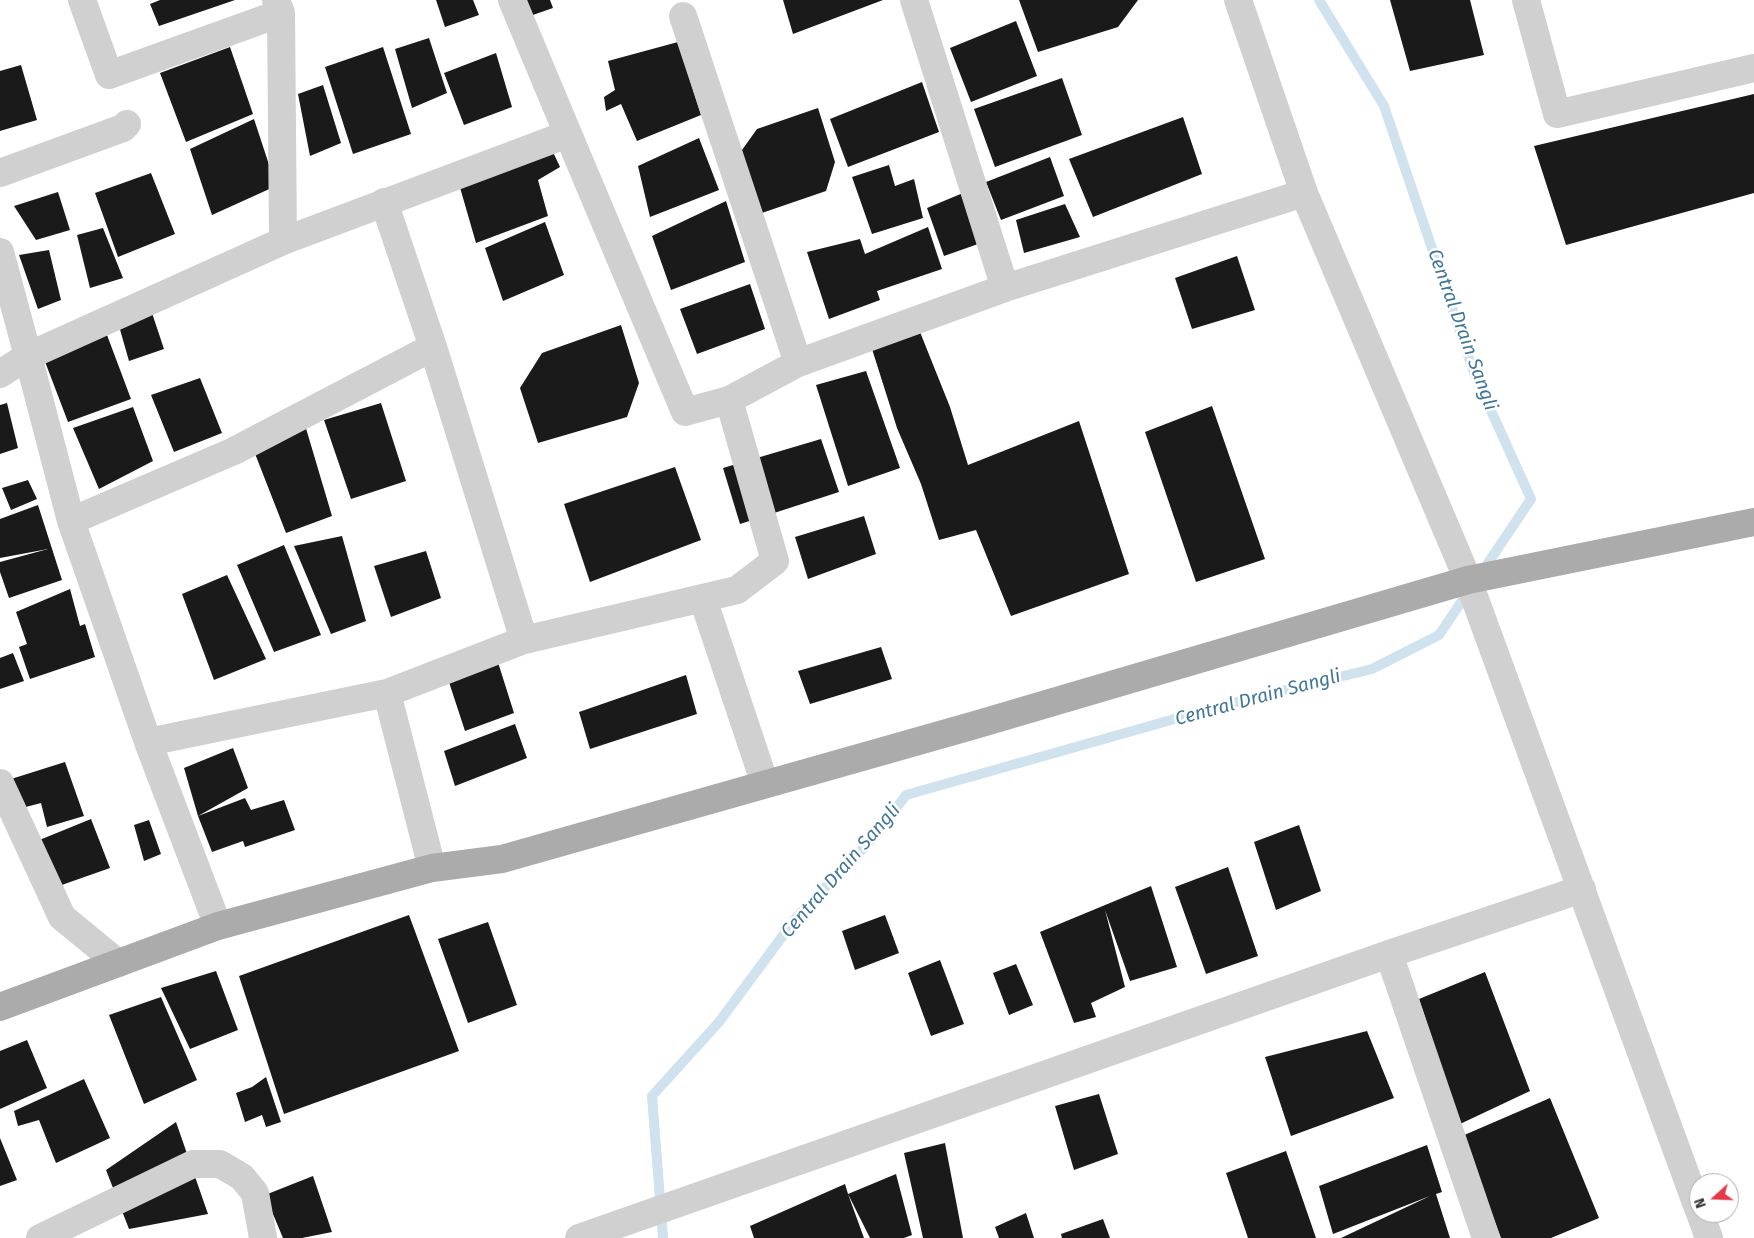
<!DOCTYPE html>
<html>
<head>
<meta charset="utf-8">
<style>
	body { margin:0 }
	#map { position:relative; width:1754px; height:1238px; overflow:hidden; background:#fff; font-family:"Fira Sans",sans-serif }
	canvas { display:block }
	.north { position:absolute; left:1689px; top:1173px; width:50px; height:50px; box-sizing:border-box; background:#fff; border:1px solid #adadad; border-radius:50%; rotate:250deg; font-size:14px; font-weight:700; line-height:20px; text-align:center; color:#333 }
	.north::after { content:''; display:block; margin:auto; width:18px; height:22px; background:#e63946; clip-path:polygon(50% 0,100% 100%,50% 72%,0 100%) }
</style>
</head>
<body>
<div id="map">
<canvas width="1754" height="1238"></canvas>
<div class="north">N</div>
</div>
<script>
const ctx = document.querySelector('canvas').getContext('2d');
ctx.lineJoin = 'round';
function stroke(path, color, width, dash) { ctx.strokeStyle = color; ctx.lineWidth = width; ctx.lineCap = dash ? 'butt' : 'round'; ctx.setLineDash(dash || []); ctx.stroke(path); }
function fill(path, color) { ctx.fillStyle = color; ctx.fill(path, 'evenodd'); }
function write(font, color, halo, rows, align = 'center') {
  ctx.font = font + ' "Fira Sans",sans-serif'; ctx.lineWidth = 5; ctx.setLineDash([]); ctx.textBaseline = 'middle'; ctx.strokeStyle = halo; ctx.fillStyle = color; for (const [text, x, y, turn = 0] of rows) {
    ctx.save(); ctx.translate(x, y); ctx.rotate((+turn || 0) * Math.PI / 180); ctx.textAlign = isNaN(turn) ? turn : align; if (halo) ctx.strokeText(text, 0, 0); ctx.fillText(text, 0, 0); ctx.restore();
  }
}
const stream = new Path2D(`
	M1319 0 1384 106 1474 373 1531 499 1482 572
	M663 1238 652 1096 719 1022 796 918 877 834 906 795 1224 705 1372 669 1439 635 1468 592`);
const building = new Path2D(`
	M160 0H235L159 26 150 4Z
	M436 0H473L479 15 445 27Z
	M520 0H550L553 8 527 17Z
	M783 0H883L793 34Z
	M1019 0H1138L1118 27 1038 52Z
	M1390 0H1470L1484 55 1410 71Z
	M1016 21 1037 76 971 102 950 48Z
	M429 38 447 93 412 108 395 49Z
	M678 42 701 115 637 141 621 104 606 111 604 97 615 90 608 61Z
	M230 47 253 114 186 142 160 73Z
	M383 47 411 134 353 154 325 67Z
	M496 53 512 107 464 125 444 73Z
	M21 65 37 120 0 131V71Z
	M1062 78 1082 135 995 167 974 109Z
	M922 82 939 132 848 167 830 119Z
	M323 85 341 143 310 156 298 94Z
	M1754 94V193L1566 245 1534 146Z
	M818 108 835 162 826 191 756 215 737 157 757 129Z
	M1183 117 1202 174 1093 217 1069 159Z
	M254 119 276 186 212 215 190 149Z
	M699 138 719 190 650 217 638 166Z
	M552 150 560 167 538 180 548 216 476 243 459 184Z
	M1050 157 1064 196 1001 220 986 182Z
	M889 165 895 186 914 179 923 218 872 234 852 177Z
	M151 173 175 234 118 257 95 193Z
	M58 192 70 230 36 240 14 206Z
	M963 193 978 244 944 256 927 208Z
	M726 201 745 262 671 290 652 236Z
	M1065 204 1080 237 1024 253 1016 220Z
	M545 222 564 275 503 301 485 248Z
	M928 227 942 269 877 291 880 300 829 319 807 252 860 239 865 254Z
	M103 228 123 278 90 288 77 235Z
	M49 250 61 300 38 309 19 255Z
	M1237 256 1255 310 1192 329 1175 278Z
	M750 284 765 329 697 354 680 309Z
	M150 307 164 349 129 361 117 319Z
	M621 325 639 383 627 417 538 443 520 388 542 353Z
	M918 327 950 407 968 465 1079 421 1129 574 1011 616 976 530 939 540 921 484 897 428 872 349Z
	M107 335 131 399 68 422 44 359Z
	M866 371 900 468 848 486 816 385Z
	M200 378 222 433 174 452 151 395Z
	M7 403 18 448 0 454V405Z
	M381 403 406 481 351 499 324 420Z
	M1212 406 1265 559 1196 582 1145 432Z
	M133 407 153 461 99 489 73 428Z
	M305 425 332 516 286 533 252 446Z
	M821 439 839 492 740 524 723 468Z
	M675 467 701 540 590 582 564 504Z
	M28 480 37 499 11 510 2 488Z
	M38 505 62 580 9 598 0 572V562L48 549 0 558V519Z
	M864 516 876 554 808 579 795 537Z
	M342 536 366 621 331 634 294 546Z
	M284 545 321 635 274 652 237 565Z
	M426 551 441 598 391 617 374 566Z
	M227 575 266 659 214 680 182 594Z
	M70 589 80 626 85 624 95 657 30 679 19 647 27 644 16 612Z
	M881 647 892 679 810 704 798 671Z
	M13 653 24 681 0 689V658Z
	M496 656 514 713 465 731 447 676Z
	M686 675 697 714 590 749 579 712Z
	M515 724 527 758 455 786 444 751Z
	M233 748 248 788 198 816 184 768Z
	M65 762 84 816 47 827 41 803 18 809 8 780Z
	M245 798 251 810 284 800 295 830 245 847 243 841 212 852 198 816Z
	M91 819 110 868 56 887 37 841Z
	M149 820 161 854 144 861 134 825Z
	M1299 825 1321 891 1276 910 1254 842Z
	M1228 867 1258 956 1206 974 1175 887Z
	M1151 886 1177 967 1130 981 1105 910 1125 987 1091 1003 1096 1017 1074 1023 1040 932Z
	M409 915 459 1051 284 1114 239 976Z
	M885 915 899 953 855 970 842 931Z
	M488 922 517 1005 468 1023 438 939Z
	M940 960 964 1024 931 1036 908 973Z
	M1016 964 1033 1005 1009 1015 993 973Z
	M216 971 238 1030 190 1049 161 988Z
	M1485 972 1530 1091 1460 1124 1419 999Z
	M161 997 197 1080 144 1104 109 1015Z
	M1367 1031 1394 1098 1291 1136 1265 1057Z
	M27 1040 47 1088 0 1109V1051Z
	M266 1077 281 1122 266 1127 262 1115 245 1122 236 1093 252 1087Z
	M84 1079 110 1138 56 1163 39 1120 18 1126 14 1111Z
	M1099 1094 1118 1154 1074 1170 1055 1106Z
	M1550 1098 1599 1218 1551 1238H1501L1462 1136Z
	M176 1122 208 1214 129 1229 106 1170Z
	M0 1138 17 1180 0 1186Z
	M945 1143 963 1238H923L904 1153Z
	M1427 1145 1442 1192 1436 1194 1450 1238H1341L1430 1196 1333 1234 1319 1186Z
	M1286 1151 1316 1238H1248L1226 1173Z
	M896 1174 912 1235 904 1238H870L848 1194 864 1238H754L750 1226 845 1184 848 1194Z
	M313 1176 332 1232 302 1238H283L265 1195Z
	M1026 1213 1034 1238H999L995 1227Z
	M1103 1219 1110 1238H1062L1061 1234Z`);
const minor = new Path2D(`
	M82 0 109 75 281 13
	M276 0 281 13 283 241 568 134 512 0
	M914 0 1005 288
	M1238 0 1304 193 1468 580 1699 1211
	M1526 0 1557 114 1754 68
	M683 16 798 363
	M568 134 685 412 729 400 798 363 1005 288 1304 193
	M0 173 123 128 127 124
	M384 202 433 347 524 640 737 590 775 561 729 400
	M0 252 28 356 283 241
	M0 374 28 356 71 521 148 742 218 926
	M71 521 234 451 433 347
	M703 599 765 784
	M148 742 387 693
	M0 783 62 917 118 963
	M432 868 387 693 524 640
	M1389 954 1486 1238
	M1700 1213 1709 1238
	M40 1238 193 1164H220L242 1177 255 1193 263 1238
	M579 1238 1389 954 1582 889`);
const major = new Path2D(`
	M0 1007 218 926 432 868 502 859 975 725 1468 580 1754 522`);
const waterNames = [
	["Central Drain Sangli",1462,330,70],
	["Central Drain Sangli",1258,698,-15],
	["Central Drain Sangli",841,871,-49]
];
stroke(stream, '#cfe2ee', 10);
fill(building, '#1a1a1a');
stroke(minor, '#d0d0d0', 28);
stroke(major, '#ababab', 28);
write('italic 19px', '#3f7597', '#fff', waterNames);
</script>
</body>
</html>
